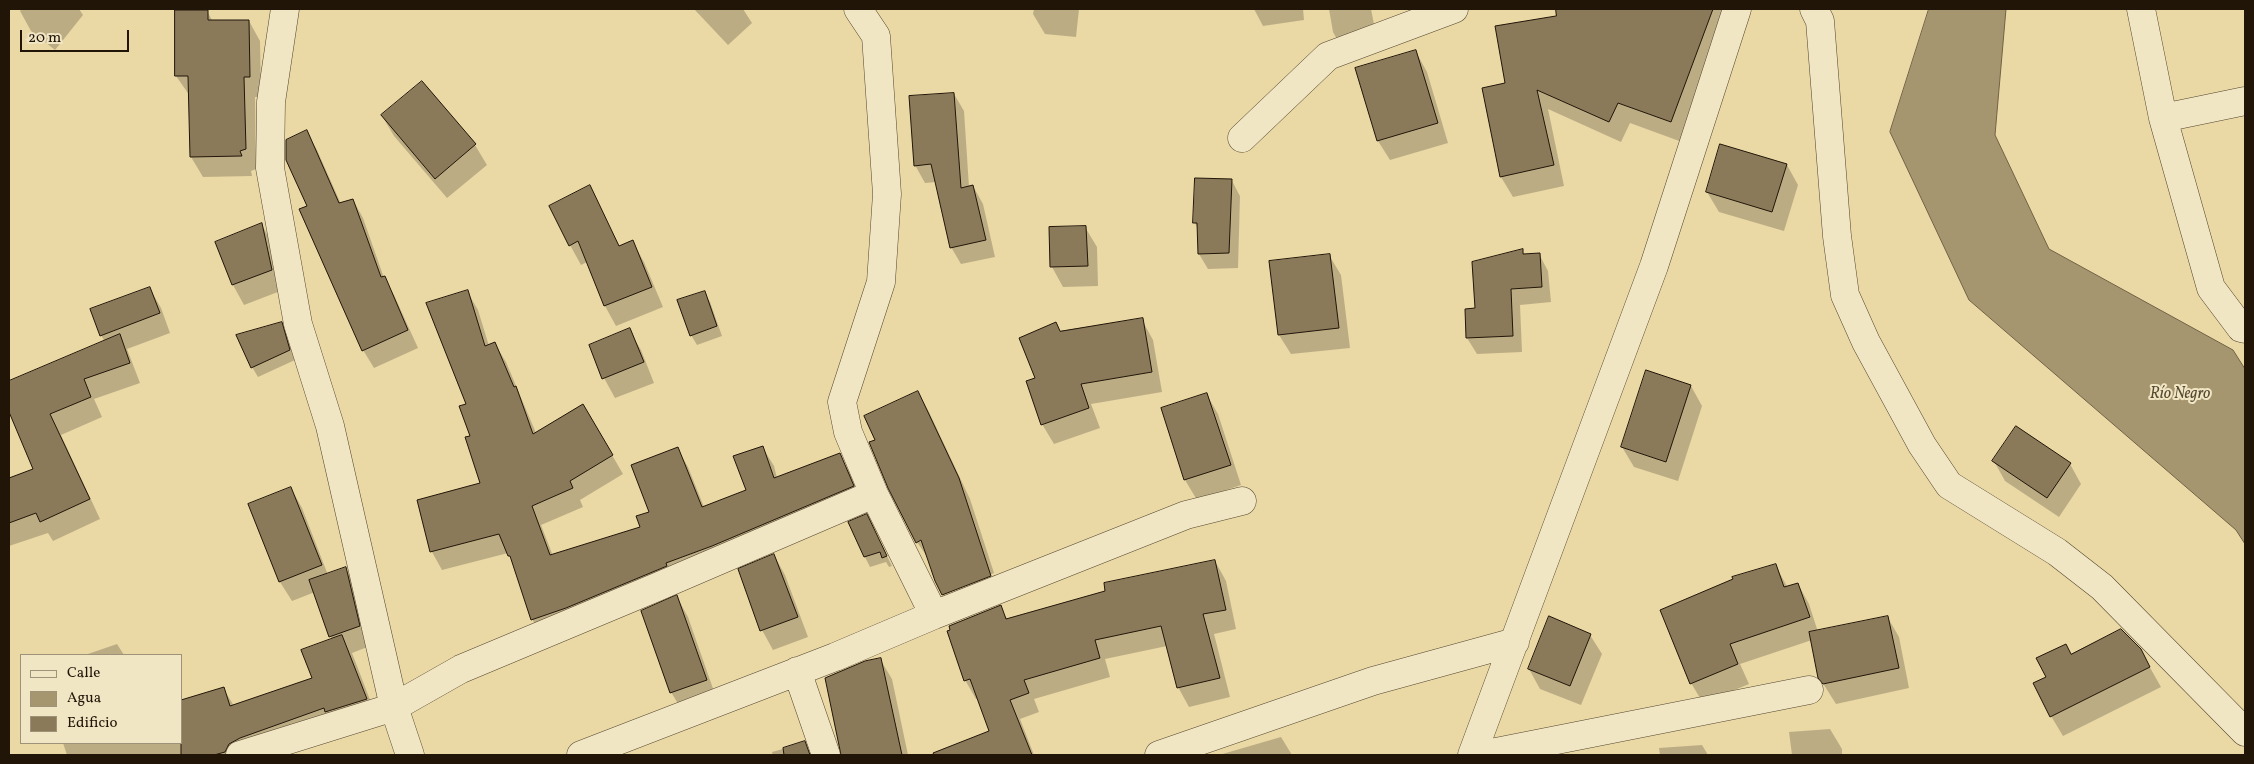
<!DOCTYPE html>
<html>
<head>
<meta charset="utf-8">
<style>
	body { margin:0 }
	#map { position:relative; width:2254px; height:764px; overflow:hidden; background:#ead8a5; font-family:Vollkorn,serif }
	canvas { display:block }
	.frame { position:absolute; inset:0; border:10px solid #211508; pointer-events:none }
	.legend { position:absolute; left:20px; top:654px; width:162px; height:90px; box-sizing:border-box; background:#f1e6c4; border:1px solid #9e9279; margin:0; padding:6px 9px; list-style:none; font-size:15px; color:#211508 }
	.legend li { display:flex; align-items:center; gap:10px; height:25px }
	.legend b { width:25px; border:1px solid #9e9279 }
	.scale { position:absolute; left:20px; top:30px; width:109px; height:22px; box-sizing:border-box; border:2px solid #211508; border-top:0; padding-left:6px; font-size:15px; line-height:18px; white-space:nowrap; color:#211508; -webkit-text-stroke:4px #f1e6c4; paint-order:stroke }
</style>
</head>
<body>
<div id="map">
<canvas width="2254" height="764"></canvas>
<div class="frame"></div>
<ul class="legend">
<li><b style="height:6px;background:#f1e6c4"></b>Calle</li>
<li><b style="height:14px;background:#a69670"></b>Agua</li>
<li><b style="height:14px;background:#8a7a5a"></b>Edificio</li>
</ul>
<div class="scale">20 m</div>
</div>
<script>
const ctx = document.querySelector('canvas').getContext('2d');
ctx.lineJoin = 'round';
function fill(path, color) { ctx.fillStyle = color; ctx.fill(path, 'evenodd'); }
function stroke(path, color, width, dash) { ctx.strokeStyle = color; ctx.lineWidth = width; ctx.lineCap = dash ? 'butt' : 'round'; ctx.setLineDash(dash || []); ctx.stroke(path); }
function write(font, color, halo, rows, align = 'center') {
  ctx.font = font + ' Vollkorn,serif'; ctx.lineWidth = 4; ctx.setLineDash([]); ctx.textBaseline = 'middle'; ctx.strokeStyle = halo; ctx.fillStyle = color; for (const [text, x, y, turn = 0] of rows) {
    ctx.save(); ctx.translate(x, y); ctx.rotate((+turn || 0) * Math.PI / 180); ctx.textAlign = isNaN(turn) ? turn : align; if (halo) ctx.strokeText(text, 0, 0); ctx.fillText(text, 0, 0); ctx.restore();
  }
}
const water = new Path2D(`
	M1929 9H2006L1995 135 2049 249 2233 350 2245 369V544L2236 530 1969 300 1890 132Z`);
const shadow = new Path2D(`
	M22 9H79L83 15 55 50 31 31 20 11Z
	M694 9H743L752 23 728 45Z
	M1034 9H1079L1076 37 1045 34 1033 14Z
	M1254 9H1303L1304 20 1263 26Z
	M1329 9H1371L1378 45 1344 52 1333 32Z
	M1558 9H1724L1682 142 1630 123 1621 142 1548 109 1564 186 1513 197 1501 177 1507 84 1557 17Z
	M207 11 213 22 249 21 260 41 261 97H255L256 169 251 171 252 176 203 177 191 157 190 96 176 76Z
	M1416 52 1427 72 1448 143 1390 160 1378 141Z
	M422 82 475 145 487 165 447 198 394 136 382 116Z
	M954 94 964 111 969 187 973 186 983 204 995 257 961 264 951 247 936 182 925 183 915 165Z
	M307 132 317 150 341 204 353 200 363 218 384 278 394 295 418 348 374 368 363 350 309 206Z
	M1787 165 1798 185 1784 231 1719 212 1707 192Z
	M1232 181 1240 196 1238 268 1208 269 1199 254 1198 229 1195 223Z
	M589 187 620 247 633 242 644 262 663 307 616 326 605 306 587 262 581 265 570 245Z
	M262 225 273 245 283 290 244 305 233 285 217 243Z
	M1085 227 1097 247 1098 286 1063 287 1052 267 1051 228Z
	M1522 251 1525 255 1539 254 1548 271 1551 302 1520 305 1522 352 1477 354 1467 338 1476 309Z
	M1329 255 1341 275 1350 348 1291 354 1279 335Z
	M150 289 161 308 170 333 127 349 140 383 94 399 102 417 61 435 100 519 53 541 48 533 9 546V479L35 470 9 409V382L105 342 101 335Z
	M467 291 478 310 489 346 495 344 506 362 536 433 612 455 623 474 580 500 583 507 541 525 553 556 641 528 651 512 677 448 688 467 704 507 747 491 763 448 774 466 777 478 839 455 850 473 863 505 543 638 532 619 514 564 508 553 442 570 432 552 418 500 481 484 472 436 468 405Z
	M704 292 710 302 722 336 697 345 691 335Z
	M1142 320 1153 340 1162 392 1091 404 1100 428 1054 444 1042 424 1037 378 1060 333Z
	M281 323 287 333 295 360 258 377 252 367Z
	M629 330 641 350 654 383 615 398 604 378Z
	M1691 386 1702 406 1678 481 1634 467 1622 447Z
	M918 392 929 412 970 499 994 573 943 595 930 561 917 542 877 441Z
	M1207 395 1218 414 1241 485 1197 500 1185 480 1163 409Z
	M1994 461 2070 464 2081 484 2059 517 2005 481Z
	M291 488 302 508 328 575 346 569 357 589 370 646 352 653 377 718 255 755H67L63 743H181L223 688 234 706 314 678 332 640 315 592 292 601 280 582 250 504Z
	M872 526 892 566 889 567 886 562 870 567 865 557Z
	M774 555 785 575 808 637 773 650 762 630Z
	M1215 561 1226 581 1236 629 1214 634 1230 697 1189 707 1178 687 1167 646 1105 659 1110 677 1034 699 1039 712 1020 719 1034 755H963L959 744 990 732 978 699H976L965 680 1000 607 1008 620Z
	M1775 565 1788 588 1798 584 1809 604 1818 632 1888 618 1899 637 1909 688 1836 704 1819 677 1812 640 1740 664 1749 684 1703 703 1691 683Z
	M995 575 1001 596 954 614 943 596Z
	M677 597 688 617 717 700 683 712 671 692Z
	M1590 635 1602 654 1581 705 1540 689 1529 669Z
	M117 644 124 655H85Z
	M2140 650 2161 687 2063 736 2051 716 2047 677 2071 655Z
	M880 659 892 679 908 755H842L826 679Z
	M1830 729 1842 749V755H1792L1789 732Z
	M1281 737 1292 755H1219Z
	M804 743 811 755H773L772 752Z
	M1702 745 1708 755H1660L1659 748Z`);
const building = new Path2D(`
	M1556 9H1713L1671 122 1618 103 1609 122 1537 90 1554 165 1500 177 1482 88 1505 83 1495 26 1556 16Z
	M175 10H208V20H249L250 77H244L246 149 240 151 242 156 190 157 188 76H175Z
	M1416 50 1438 123 1377 141 1355 68Z
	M422 81 476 144 435 179 381 115Z
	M954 93 961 188 973 185 986 240 950 248 931 164 914 166 909 96Z
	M307 130 339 203 353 199 381 277 385 276 408 330 362 351 299 209 307 206 286 160V140Z
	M1720 144 1787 164 1772 212 1706 192Z
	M1195 178 1232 179 1229 253 1198 254 1197 223H1193Z
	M590 185 619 246 633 240 652 287 604 306 578 241 569 246 549 206Z
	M262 223 272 270 232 285 215 242Z
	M1086 226 1088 266 1050 267 1049 227Z
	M1523 249V254L1540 253 1542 287 1511 289 1513 336 1466 338 1465 309 1475 308 1472 262Z
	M1330 254 1339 328 1278 335 1269 261Z
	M150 287 160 313 100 336 90 309Z
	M468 290 485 346 495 342 514 387 516 386 533 434 583 404 613 455 570 481 573 488 532 506 550 555 640 527 636 516 649 512 631 465 678 447 702 507 746 490 733 456 763 446 774 478 840 453 854 486 712 546 666 563 667 566 566 608 531 620 510 556H508L499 534 430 552 417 500 480 483 465 437 470 436 459 406 466 404 426 303Z
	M705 291 717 326 690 336 677 300Z
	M1143 318 1152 372 1081 384 1089 408 1041 425 1026 381 1035 378 1019 338 1056 322 1060 331Z
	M282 322 290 350 251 368 236 335Z
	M630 328 644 362 602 379 589 345Z
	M120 334 130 363 84 379 91 397 50 414 90 499 40 522 36 513 9 523V478L33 469 9 412V381Z
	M1646 370 1691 385 1666 462 1621 447Z
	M918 391 959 478 991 576 942 595 935 581 921 540 916 543 888 488 869 442 875 440 864 416Z
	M1207 393 1231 465 1184 480 1161 408Z
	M2016 426 2071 463 2047 498 1992 461Z
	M291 487 322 565 279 582 248 504Z
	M867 514 887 556 882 558 880 552 864 557 848 522Z
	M774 554 798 617 760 631 738 569Z
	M1215 560 1226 610 1203 614 1220 678 1177 688 1161 626 1095 640 1100 658 1024 680 1029 693 1010 700 1032 755H934L933 753 989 731 970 679 964 681 947 631 950 630 949 626 1001 605 1006 619 1105 591 1104 583Z
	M1776 564 1784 587 1798 583 1810 617 1730 644 1738 664 1690 684 1660 610 1733 579 1732 577Z
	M346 567 360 626 329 637 309 580Z
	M677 595 707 680 670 693 641 611Z
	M1549 616 1591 634 1570 686 1528 669Z
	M1888 616 1899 668 1823 684 1818 678 1809 632Z
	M2121 629 2141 649 2150 667 2050 717 2033 683 2046 677 2036 658 2066 644 2071 654Z
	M342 635 367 699 325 712 324 708 240 738 229 744 225 752 214 755H181V700L224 687 230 706 312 678 301 650Z
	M881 658 902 755H841L825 678 865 661Z
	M805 741 810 755H784L783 748Z`);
const minor = new Path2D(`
	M285 9 271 102 270 168 298 324 330 426 394 707 410 755
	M858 9 876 36 887 194 881 282 842 402 848 432 874 494 934 615
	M1814 9 1820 21 1837 236 1845 295 1866 342 1922 445 1949 485 2057 552 2102 587 2245 732
	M2141 9 2163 118 2211 288 2241 328 2245 329
	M2163 118 2245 101
	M1242 138 1328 56 1454 9
	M797 671 826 755
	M240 755 394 707 461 669 657 587 874 494
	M581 755 835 657 934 615 1186 515 1242 501
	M1159 755 1373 681 1515 642
	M1472 755 1654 266 1737 9
	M1481 755 1809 690`);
const waterNames = [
	["Río Negro",2180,395]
];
fill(water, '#a69670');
stroke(water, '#716246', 1);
fill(shadow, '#0003');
fill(building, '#8a7a5a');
stroke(building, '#211508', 1);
stroke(minor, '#53462f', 29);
stroke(minor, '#f1e6c4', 28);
write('italic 16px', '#564932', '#f1e6c4', waterNames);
</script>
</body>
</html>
